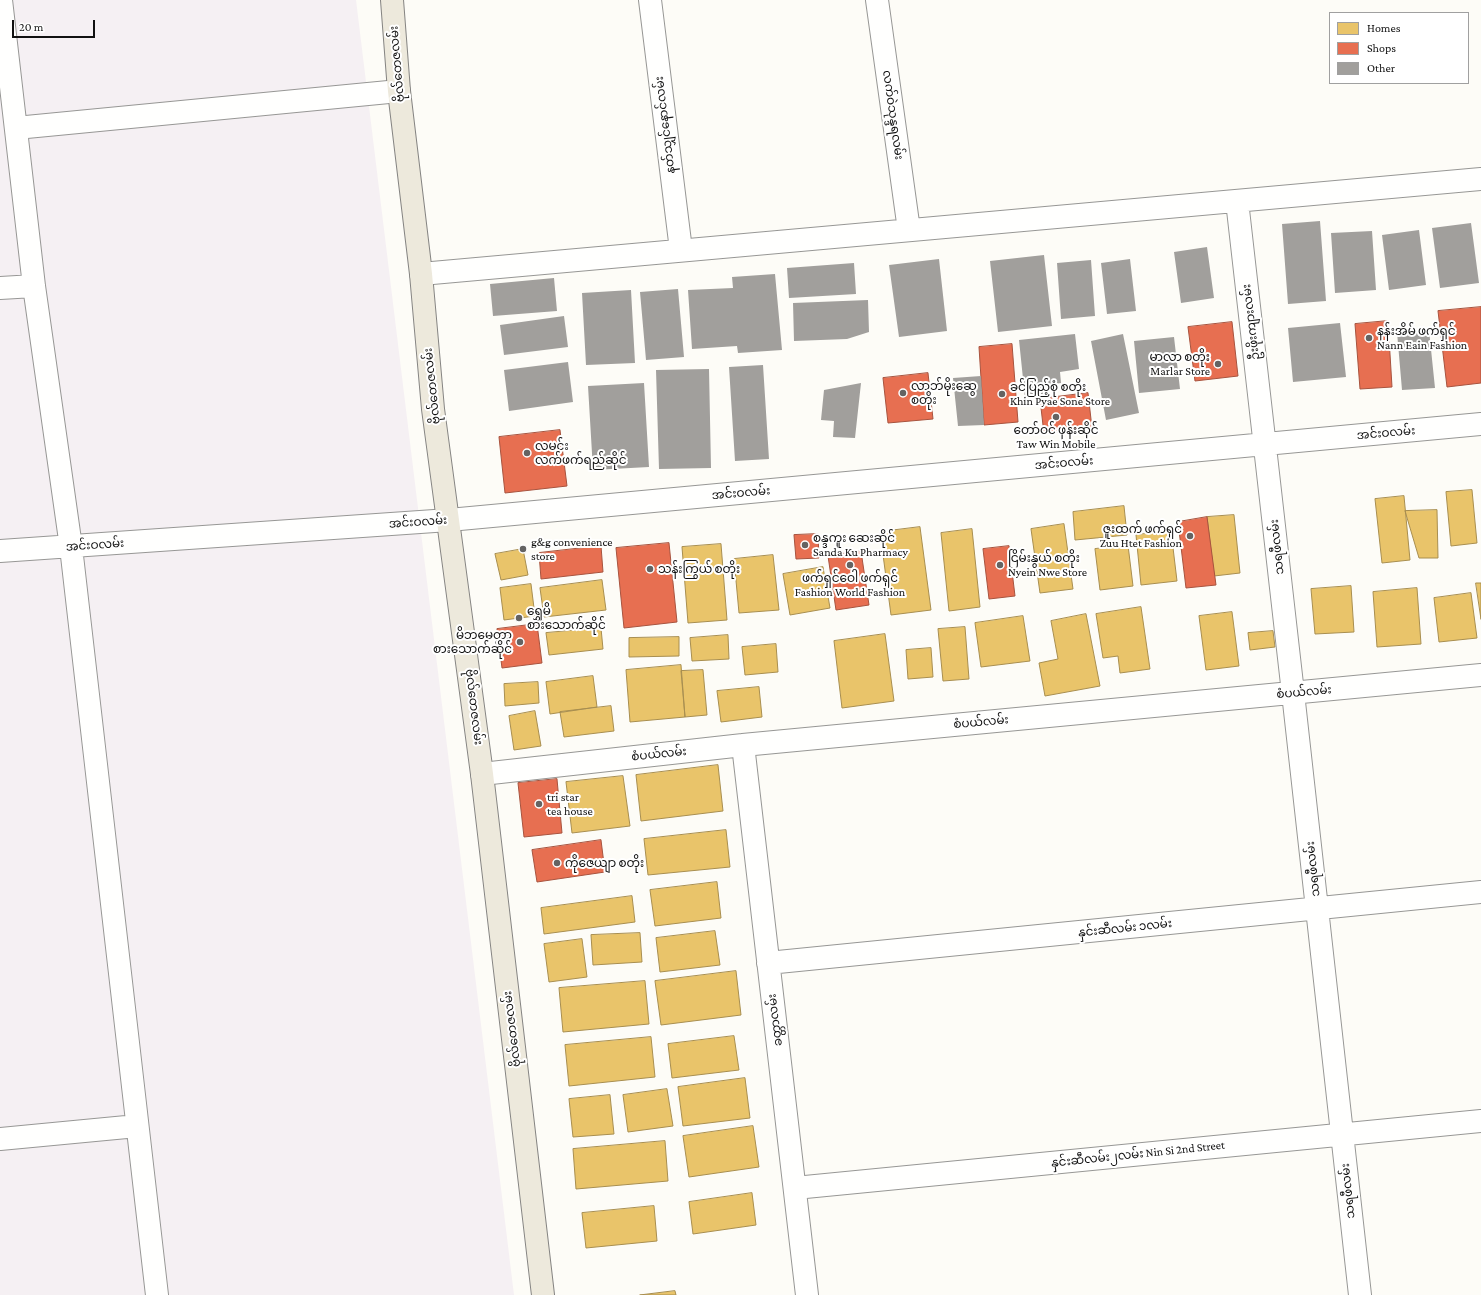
<!DOCTYPE html>
<html>
<head>
<meta charset="utf-8">
<style>
	body { margin:0 }
	#map { position:relative; width:1481px; height:1295px; overflow:hidden; background:#fdfcf7; font-family:"Crimson Pro",serif }
	canvas { display:block }
	.legend { position:absolute; left:1329px; top:12px; width:140px; height:72px; box-sizing:border-box; background:#fff; border:1px solid #a0a0a0; margin:0; padding:5px 7px; list-style:none; font-size:12px; color:#111 }
	.legend li { display:flex; align-items:center; gap:8px; height:20px }
	.legend b { width:20px; border:1px solid #a0a0a0 }
	.scale { position:absolute; left:12px; top:20px; width:83px; height:18px; box-sizing:border-box; border:2px solid #111; border-top:0; padding-left:5px; font-size:12px; line-height:14px; white-space:nowrap; color:#111; -webkit-text-stroke:3px #fff; paint-order:stroke }
</style>
</head>
<body>
<div id="map">
<canvas width="1481" height="1295"></canvas>
<ul class="legend">
<li><b style="height:11px;background:#e9c46a"></b>Homes</li>
<li><b style="height:11px;background:#e76f51"></b>Shops</li>
<li><b style="height:11px;background:#a19f9c"></b>Other</li>
</ul>
<div class="scale">20 m</div>
</div>
<script>
const ctx = document.querySelector('canvas').getContext('2d');
ctx.lineJoin = 'round';
function fill(path, color) { ctx.fillStyle = color; ctx.fill(path, 'evenodd'); }
function stroke(path, color, width, dash) { ctx.strokeStyle = color; ctx.lineWidth = width; ctx.lineCap = dash ? 'butt' : 'round'; ctx.setLineDash(dash || []); ctx.stroke(path); }
function write(font, color, halo, rows, align = 'center') {
  ctx.font = font + ' "Crimson Pro","Noto Sans Myanmar",serif'; ctx.lineWidth = 4; ctx.setLineDash([]); ctx.textBaseline = 'middle'; ctx.strokeStyle = halo; ctx.fillStyle = color; for (const [text, x, y, turn = 0] of rows) {
    ctx.save(); ctx.translate(x, y); ctx.rotate((+turn || 0) * Math.PI / 180); ctx.textAlign = isNaN(turn) ? turn : align; if (halo) ctx.strokeText(text, 0, 0); ctx.fillText(text, 0, 0); ctx.restore();
  }
}
const industrial = new Path2D(`
	M0 0H356L514 1295H0Z`);
const homes = new Path2D(`
	M1472 490 1477 543 1451 546 1446 492Z
	M1404 496 1410 560 1382 563 1375 499Z
	M1124 506 1127 535 1075 540 1073 512Z
	M1437 510 1438 558H1419L1405 511Z
	M1234 515 1240 573 1214 576 1207 517Z
	M1064 524 1073 589 1040 593 1031 529Z
	M920 527 931 610 891 615 880 532Z
	M972 529 980 607 949 611 941 533Z
	M1171 531 1177 581 1141 585 1136 535Z
	M721 544 727 620 688 623 682 547Z
	M1128 545 1133 586 1100 590 1095 549Z
	M523 549 528 575 501 580 495 554Z
	M773 555 779 610 739 613 734 559Z
	M823 567 830 608 790 615 783 574Z
	M602 580 606 610 544 617 540 588Z
	M1476 583H1481V619Z
	M531 584 535 616 504 620 500 588Z
	M1351 586 1354 632 1315 634 1311 589Z
	M1417 588 1421 644 1377 647 1373 592Z
	M1471 593 1477 638 1439 642 1434 598Z
	M1141 607 1150 669 1120 673 1118 656 1103 658 1096 614Z
	M1232 612 1239 666 1206 670 1199 616Z
	M1086 614 1100 686 1045 696 1039 663 1058 659 1051 621Z
	M1023 616 1030 661 981 667 975 623Z
	M965 627 969 679 943 681 938 629Z
	M601 628 603 649 549 655 546 633Z
	M1273 631 1275 647 1250 650 1248 633Z
	M885 634 894 701 842 708 834 641Z
	M728 635 729 659 692 661 690 638Z
	M679 637V656L629 657V638Z
	M776 644 778 672 745 675 742 647Z
	M931 648 933 677 908 679 906 650Z
	M681 665 685 717 630 722 626 670Z
	M703 670 707 715 685 717 681 671Z
	M593 676 597 707 550 714 546 682Z
	M538 682 539 703 505 706 504 684Z
	M759 687 762 717 721 722 717 691Z
	M611 706 614 731 564 737 560 712Z
	M535 711 541 746 514 750 509 716Z
	M718 765 723 811 641 821 636 775Z
	M623 776 630 826 572 833 566 782Z
	M726 830 730 867 648 875 644 839Z
	M717 882 721 918 655 926 650 890Z
	M632 896 635 922 544 934 541 908Z
	M715 931 720 965 660 972 656 938Z
	M640 933 642 962 593 965 591 935Z
	M582 939 587 977 549 982 544 944Z
	M736 971 741 1015 661 1025 655 981Z
	M645 981 649 1024 563 1032 559 988Z
	M734 1036 739 1070 672 1078 668 1044Z
	M651 1037 655 1077 569 1086 565 1045Z
	M745 1078 750 1118 683 1126 678 1087Z
	M667 1089 673 1126 628 1132 623 1095Z
	M610 1095 614 1134 573 1137 569 1099Z
	M753 1126 759 1167 689 1177 683 1136Z
	M665 1141 668 1181 576 1189 573 1149Z
	M752 1193 756 1225 693 1234 689 1202Z
	M654 1206 657 1241 586 1248 582 1213Z
	M675 1291 676 1295H640Z`);
const shops = new Path2D(`
	M1481 307V383L1447 387 1438 311Z
	M1388 321 1392 387 1360 389 1355 324Z
	M1232 322 1238 376 1195 381 1188 327Z
	M1012 344 1018 422 984 425 979 347Z
	M928 373 933 419 888 423 883 378Z
	M1088 393 1092 428 1044 434 1040 399Z
	M560 430 567 486 505 493 499 437Z
	M1207 517 1216 585 1186 588 1178 522Z
	M818 534 819 558 796 559 794 535Z
	M669 543 677 622 624 628 616 548Z
	M601 546 603 572 541 579 539 553Z
	M1009 546 1015 596 989 599 983 549Z
	M861 551 869 605 836 610 828 556Z
	M537 624 542 663 502 668 497 629Z
	M557 779 562 833 524 837 518 783Z
	M601 840 605 872 537 882 532 850Z`);
const building = new Path2D(`
	M1320 221 1326 301 1288 304 1282 224Z
	M1471 223 1479 283 1440 288 1432 228Z
	M1419 230 1426 285 1389 290 1382 235Z
	M1372 231 1376 290 1335 293 1331 233Z
	M1207 247 1214 298 1181 303 1174 252Z
	M1044 255 1052 326 998 332 990 261Z
	M939 259 947 331 899 337 889 265Z
	M1130 259 1136 311 1107 314 1101 263Z
	M1091 260 1095 316 1061 319 1057 263Z
	M854 263 856 294 789 298 787 268Z
	M775 274 782 350 738 353 737 346 692 349 688 290 733 288 732 277Z
	M554 278 557 311 493 316 490 284Z
	M678 289 684 357 646 360 640 292Z
	M631 290 635 363 586 365 582 293Z
	M868 300 869 332 847 339 794 341 793 303Z
	M564 316 568 347 504 355 500 325Z
	M1340 323 1346 377 1293 382 1288 328Z
	M1429 330 1435 388 1402 390 1397 332Z
	M1075 334 1079 369 1060 372 1061 383 1045 385 1046 396 1040 399 1025 398 1019 340Z
	M1123 334 1139 413 1106 420 1091 341Z
	M1174 337 1180 389 1139 393 1134 341Z
	M568 362 573 402 509 411 504 370Z
	M763 365 769 459 735 461 729 367Z
	M709 369 711 468 659 469 656 370Z
	M981 376 984 425 958 426 953 378Z
	M644 383 649 467 593 470 588 386Z
	M861 383 855 438 833 437 834 421 821 420 824 390Z`);
const minor = new Path2D(`
	M1 0 34 286 71 547 157 1295
	M650 0 681 250
	M877 0 909 230
	M16 128 399 91
	M1237 201 1293 693 1360 1295
	M421 274 1481 179
	M0 288 34 286
	M0 551 449 520 1481 424
	M743 745 807 1295
	M482 774 743 745 1481 675
	M768 963 1481 892
	M0 1139 137 1126
	M795 1188 1481 1121`);
const major = new Path2D(`
	M392 0 399 91 421 274 433 409 482 774 543 1295`);
const markers = [
	[1369,338,4,"#646362"],
	[1218,364,4,"#646362"],
	[903,393,4,"#646362"],
	[1002,394,4,"#646362"],
	[1056,417,4,"#646362"],
	[527,453,4,"#646362"],
	[1190,536,4,"#646362"],
	[805,545,4,"#646362"],
	[523,549,4,"#646362"],
	[850,565,4,"#646362"],
	[1000,565,4,"#646362"],
	[650,569,4,"#646362"],
	[519,618,4,"#646362"],
	[520,642,4,"#646362"],
	[539,804,4,"#646362"],
	[557,863,4,"#646362"]
];
const streetNames = [
	["ဗိုလ်တေဇလမ်း",397,64,-95],
	["လက်ဝဲသုန္ဒရလမ်း",893,115,82],
	["နတ်သျှင်နောင်လမ်း",665,125,-97],
	["ဦးဖိုးကျားလမ်း",1251,322,-97],
	["ဗိုလ်တေဇလမ်း",432,386,-96],
	["အင်းဝလမ်း",1386,433,-5],
	["အင်းဝလမ်း",1064,463,-5],
	["အင်းဝလမ်း",741,493,-5],
	["အင်းဝလမ်း",418,522,-4],
	["အင်းဝလမ်း",95,545,-4],
	["သရဖီလမ်း",1277,547,-96],
	["စံပယ်လမ်း",1304,692,-5],
	["ဗိုလ်တေဇလမ်း",474,707,83],
	["စံပယ်လမ်း",981,722,-5],
	["စံပယ်လမ်း",659,754,-6],
	["သရဖီလမ်း",1313,869,-96],
	["နှင်းဆီလမ်း ၁လမ်း",1125,928,-6],
	["ခတ္တာလမ်း",775,1020,-97],
	["ဗိုလ်တေဇလမ်း",512,1029,-97],
	["နှင်းဆီလမ်း၂လမ်း Nin Si 2nd Street",1138,1154,-6],
	["သရဖီလမ်း",1348,1191,-96]
];
const poiNames = [
	["နန်းအိမ် ဖက်ရှင်",1377,331],
	["Nann Eain Fashion",1377,345],
	["မာလာ စတိုး",1210,357,"right"],
	["Marlar Store",1210,371,"right"],
	["လာဘ်မိုးဆွေ",911,386],
	["စတိုး",911,400],
	["ခင်ပြည့်စုံ စတိုး",1010,387],
	["Khin Pyae Sone Store",1010,401],
	["တော်ဝင် ဖုန်းဆိုင်",1056,430,"center"],
	["Taw Win Mobile",1056,444,"center"],
	["လမင်း",535,446],
	["လက်ဖက်ရည်ဆိုင်",535,460],
	["ဇူးထက် ဖက်ရှင်",1182,529,"right"],
	["Zuu Htet Fashion",1182,543,"right"],
	["စန္ဒကူး ဆေးဆိုင်",813,538],
	["Sanda Ku Pharmacy",813,552],
	["g&g convenience",531,542],
	["store",531,556],
	["ငြိမ်းနွယ် စတိုး",1008,558],
	["Nyein Nwe Store",1008,572],
	["သန်းကြွယ် စတိုး",658,569],
	["ဖက်ရှင်ဝေါ ဖက်ရှင်",850,578,"center"],
	["Fashion World Fashion",850,592,"center"],
	["ရွှေမိ",527,611],
	["စားသောက်ဆိုင်",527,625],
	["မိဘမေတ္တာ",512,635,"right"],
	["စားသောက်ဆိုင်",512,649,"right"],
	["tri star",547,797],
	["tea house",547,811],
	["ကိုဇေယျာ စတိုး",565,863]
];
fill(industrial, '#f5f0f3');
fill(homes, '#e9c46a');
stroke(homes, '#a88e4f', 1);
fill(shops, '#e76f51');
stroke(shops, '#a7533e', 1);
fill(building, '#a19f9c');
stroke(minor, '#979795', 24);
stroke(major, '#858482', 24);
stroke(minor, '#fffffe', 22);
stroke(major, '#ede9dc', 22);
for (const [x, y, r, color] of markers) { const dot = new Path2D(); dot.arc(x, y, r, 0, 2 * Math.PI); ctx.fillStyle = color; ctx.fill(dot); stroke(dot, '#fff', 1.5); }
write('12px', '#111', '#fff', streetNames);
write('12px', '#111', '#fff', poiNames, 'left');
</script>
</body>
</html>
